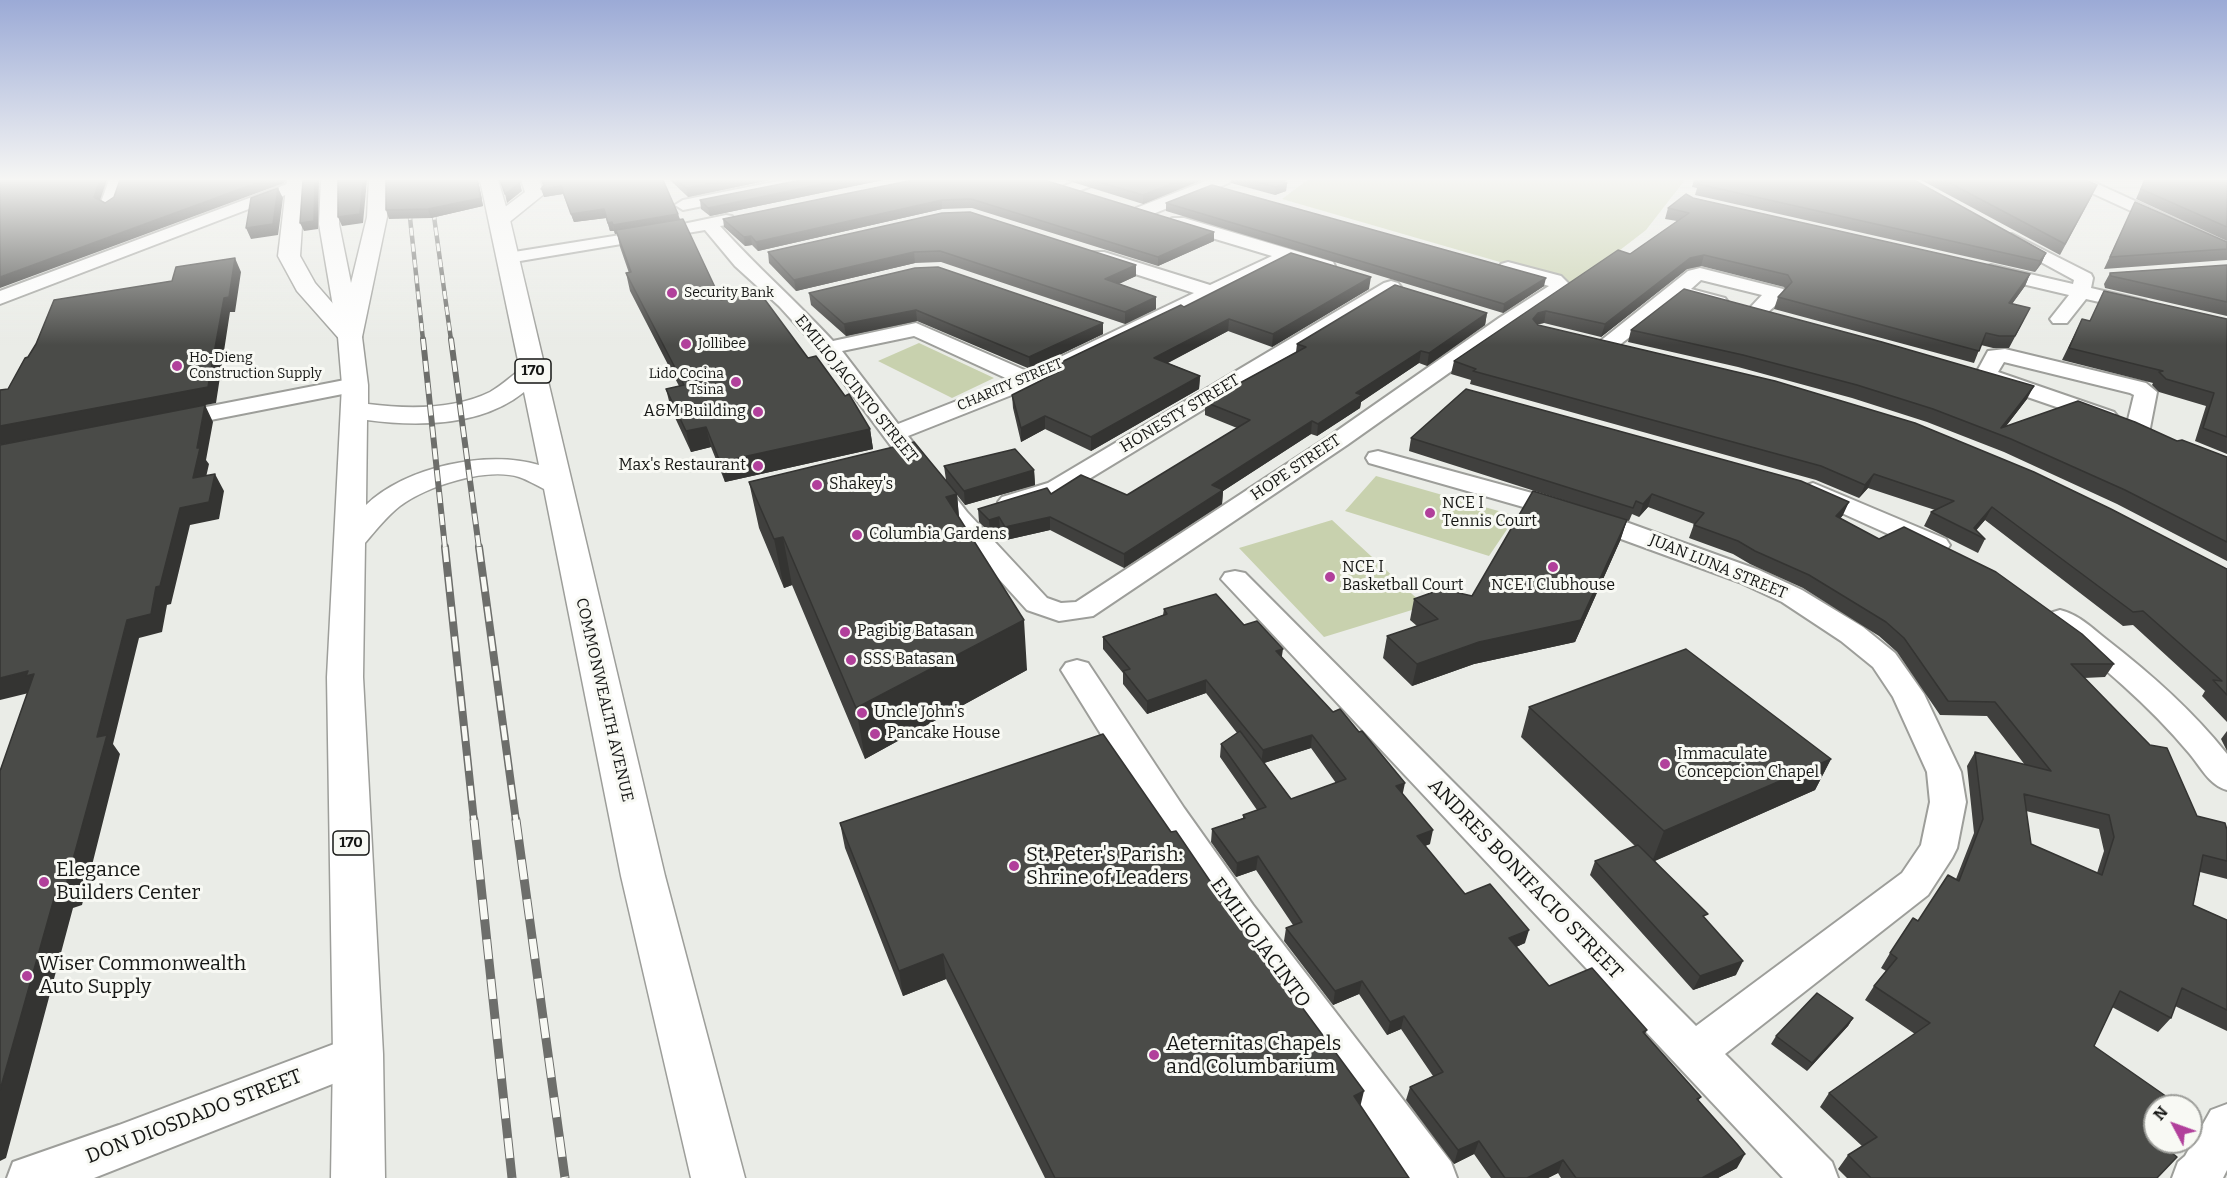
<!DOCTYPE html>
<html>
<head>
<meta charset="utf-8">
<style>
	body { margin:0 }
	#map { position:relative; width:2227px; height:1178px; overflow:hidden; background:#eaece7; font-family:Bitter,serif }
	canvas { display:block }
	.north { position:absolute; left:2143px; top:1094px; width:60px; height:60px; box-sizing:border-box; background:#f8f9f4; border:2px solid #9d9e9a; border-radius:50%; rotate:311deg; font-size:16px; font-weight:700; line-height:24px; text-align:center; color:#151614 }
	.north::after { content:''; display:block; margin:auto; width:21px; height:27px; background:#b1409b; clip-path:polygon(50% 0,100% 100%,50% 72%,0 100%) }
</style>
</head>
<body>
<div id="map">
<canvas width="2227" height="1178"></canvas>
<div class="north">N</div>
</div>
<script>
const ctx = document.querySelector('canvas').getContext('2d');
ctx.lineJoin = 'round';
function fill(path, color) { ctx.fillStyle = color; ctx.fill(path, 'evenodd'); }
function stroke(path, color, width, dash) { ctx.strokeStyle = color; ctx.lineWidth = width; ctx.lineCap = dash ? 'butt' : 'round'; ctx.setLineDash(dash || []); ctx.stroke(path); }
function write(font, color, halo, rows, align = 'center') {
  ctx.font = font + ' Bitter,serif'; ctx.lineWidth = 6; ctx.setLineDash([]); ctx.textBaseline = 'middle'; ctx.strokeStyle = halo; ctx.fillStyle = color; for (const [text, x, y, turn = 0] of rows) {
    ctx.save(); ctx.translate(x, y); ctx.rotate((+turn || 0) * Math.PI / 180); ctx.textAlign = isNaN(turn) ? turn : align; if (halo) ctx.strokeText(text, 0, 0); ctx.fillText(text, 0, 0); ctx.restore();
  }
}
const green = new Path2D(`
	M1307 180H1685L1646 230 1576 284 1282 199Z
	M919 343 994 378 952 398 878 361Z
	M1376 476 1516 516 1489 556 1345 511Z
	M1332 520 1425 606 1324 637 1239 548Z`);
const street = new Path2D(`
	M109 180H125L116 205 108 210 100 205Z
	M783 180H816L808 185 683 210 675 205 683 200Z
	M1079 180H1102L1100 183 1070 194 1062 189 1064 186Z
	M1208 180H1231L1229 183 1148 216 1142 217 1134 212 1136 208Z
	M2068 180H2089L2227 243V255L2070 183Z
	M295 181 301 183 303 186 301 189 0 304V291Z
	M726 215 732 216 735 220 732 224 720 226C756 266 796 301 833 341L916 323 1029 372 1194 293 1092 260 1089 256 1092 252H1104L1210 285 1272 256 1172 226 1169 222 1172 218H1184L1333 262 1335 266 1333 270 1326 272 1290 261 1037 385 908 436 967 512 1047 598 1061 603 1076 602 1331 435 1499 318 1549 286 1501 272 1499 268 1501 264 1508 262 1561 276 1569 284V288L1347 445 1093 616 1059 621 1027 610 949 524 821 352 779 306 735 266 705 230 508 263 502 262 499 258 502 254 508 253 664 228ZM914 336 1010 380 898 424 842 351Z
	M2012 234 2091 274 2093 278 2091 288 2146 301 2149 305 2146 309 2139 311 2086 299 2067 323H2053L2050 319 2069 295 1984 275 1982 271 1984 267 1991 265 2073 284 2074 280 2006 243 2003 239 2006 235Z
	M1700 268 1783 289 1786 293C1777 305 1764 320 1749 316L1746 312 1762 295 1701 280 1691 289 1725 298 1728 302 1725 306 1718 308 1680 298 1613 350 1606 352 1599 350 1596 346 1599 342 1688 271Z
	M1391 281 1398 283 1401 287 1398 291 1066 493 1011 510 1002 507 998 502 1002 497 1048 483 1384 283Z
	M2005 349 2146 383 2157 392 2150 428 2146 433 2138 435 2130 433 2126 428 2134 395 2130 393 2004 362 1998 372 2114 412 2118 417 2114 422 2106 424 1978 380 1975 375 1988 351Z
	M355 378 363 380 366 385 363 390 170 428 162 426 158 421 162 416 170 414Z
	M1378 451 1587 508 1759 570 1802 590 1863 627 1895 653 1924 694 1961 772 1966 802 1957 848 1952 858 1928 895 1725 1054 1832 1162 1838 1178H1783L1221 579 1225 573 1235 571 1245 573 1696 1026 1902 873 1921 845 1930 802 1927 772 1893 697 1873 667 1841 641 1782 602 1739 582 1569 520 1369 463 1366 458 1369 453Z
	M1813 483 1946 539 1950 545 1946 551 1936 553 1926 551 1804 496 1800 491 1804 486Z
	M2060 610C2078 614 2092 628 2106 639 2150 673 2192 710 2227 754V790C2209 785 2201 767 2189 753 2148 704 2100 664 2050 625L2045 619 2050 613Z
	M1077 660 1088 663 1184 808 1253 905 1451 1162 1457 1178H1406L1225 927 1158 826 1061 670 1066 663Z
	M358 1035 373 1040 379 1054 373 1068 94 1178H7L13 1162 119 1125Z
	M2227 1104V1170L2223 1178H2172L2178 1162 2185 1156 2211 1110Z`);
const secondary = new Path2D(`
	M287 180H305L300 256 315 283 362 337 358 342 350 344 342 342 297 291 278 256Z
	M521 180H539L544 194 507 224H493L490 220 493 216 525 192Z`);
const primary = new Path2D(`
	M321 180H339V224L351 283 367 217 369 180H387V217L362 337 368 385V404C408 409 453 410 490 392 501 386 510 377 520 370L480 180H498L510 220 665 876 745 1178H691L621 876 544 489C536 485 528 480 519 477 486 467 427 486 400 506 387 516 376 530 365 543L363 677 383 1054 385 1178H331L333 1054 327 677 342 385 338 337 340 329 336 324 319 224ZM524 392 539 465C487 449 405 467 366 505L367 420C419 427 482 426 524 392Z`);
const railFar3 = new Path2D(`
	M406 180 423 340
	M429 180 451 340`);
const railFar2 = new Path2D(`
	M423 339 445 548
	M451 339 479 548`);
const railFar1 = new Path2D(`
	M445 547 474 821
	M479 547 516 821`);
const rail = new Path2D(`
	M474 820 512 1178
	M516 820 565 1178`);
const wall = new Path2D(`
	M386 180H478L483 206 431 218 389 219 386 210Z
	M541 180H663L680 219 721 300 808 358 845 396 870 429 873 449 725 482 711 447 691 452 671 409 666 389 679 386 630 291 626 273H629L620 247 617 233 615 234 614 231H610L606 218 574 222 563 194 544 197 543 186Z
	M670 180H770L688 197Z
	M801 180H883L710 216 701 209 700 200Z
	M913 180 1214 241 1158 266 972 208 942 209 758 251 752 245 745 246 724 227 723 219Z
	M1066 180H1202L1143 204Z
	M1231 180H1287L1284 182 1287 183 1286 191 1275 195 1231 183Z
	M1694 180H1914L2046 253 2041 264 2035 272 1695 195 1697 188 1692 187Z
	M1921 180H2086L2092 196 2060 255Z
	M2144 180H2227V241L2136 199Z
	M1693 198 2030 274 2025 286 2012 304 2024 320 2009 348H1993L1981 345 1974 363 1774 309 1778 297 1785 289 1784 287 1701 266 1687 269 1601 337 1544 323 1538 324V325L2227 569V722L2202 696 2205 691 2133 625 2123 626 1985 520 1976 530 1985 539 1978 553 1924 526 1931 512 1935 510 1868 488 1859 498 1816 480 1470 384 1471 380 1451 374 1454 361 1630 254 1677 221 1665 219 1668 208Z
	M2135 202 2227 242V260L2104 269Z
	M1166 203 1544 286 1503 313 1166 211Z
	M942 213 1136 265V276L1119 284 1156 297V309L1125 324 941 262 915 263 796 291 769 263 768 252Z
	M2227 265V316L2105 288 2104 284 2110 273Z
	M1369 289 1272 347 1228 331 1168 363 1200 376 1199 389 1091 451 1045 429 1021 442 1013 408 1012 395 1054 374 1053 366 1184 307Z
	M2104 291 2227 319V454L2195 441 2206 406 2159 392 2152 385 2153 383 2062 360 2082 319 2090 321Z
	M809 293 1103 334 1030 369 917 321 846 336 811 305Z
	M1487 313 1485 325 1427 366 1419 363 1361 402 1360 408 1317 436 1311 434 1223 491 1222 504 1124 568 1050 530 1006 540 1000 530 990 533 979 522 978 509 1051 494 1127 495 1237 428 1205 415V402L1296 352 1297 344Z
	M1631 330 2027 399 2006 426 2177 441 2227 457V561L2117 504 2004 452 1927 422 1852 398 1738 367 1628 342Z
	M1411 438 1843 515 1840 519 2114 664 2105 677 2084 678 2197 816 2227 830V879L2200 872 2193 905 2227 920V1031L2175 1006 2171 1018 2158 1032 2112 1007 2094 1046 2171 1152 2157 1178H1847L1838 1169 1848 1155 1862 1146 1820 1107 1829 1093 1915 1034 1865 1000 1874 986 1886 971 1881 968 1890 953 1956 879 1974 833 1967 766 1975 752 2025 765 1987 716 1940 715 1897 652 1879 636 1803 588 1750 564 1733 554 1689 538 1694 524 1648 507 1639 517 1632 514 1629 521 1409 451ZM2026 811 2099 829 2104 851 2097 873 2031 844Z
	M944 466 1034 470 1035 485 965 505 957 495 959 518 1027 670 865 759 792 585 784 588 759 528 749 482 946 480Z
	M1627 520 1620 541 1575 642 1474 664 1412 686 1383 658 1387 636 1417 626 1410 620 1414 599 1472 596Z
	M1164 609 1244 625 1282 658 1403 794 1430 844 1425 846 1465 894 1525 943 1516 947 1549 986 1647 1030 1645 1034 1701 1097 1698 1101 1737 1168 1718 1178H1561L1558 1173 1548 1178H1491L1474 1154 1454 1164 1406 1100 1410 1087 1433 1076 1401 1029 1387 1035 1359 994 1333 1005 1284 941 1286 928 1293 925 1256 870 1236 877 1211 842 1212 829 1243 818V815L1257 810 1220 757 1221 744 1237 733 1206 693 1147 714 1123 684V673L1103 649V637L1163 615ZM1311 748 1336 783 1291 799 1264 763Z
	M1529 707 1831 759 1815 790 1655 861 1706 919 1736 975 1693 990 1590 875 1595 861 1635 846 1521 737Z
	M2227 731V751L2221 739Z
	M840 823 1360 1106 1409 1178H1045L946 979 903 996 845 848Z
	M1853 1018 1848 1026 1807 1071 1771 1044 1776 1036Z`);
const shadedWall = new Path2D(`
	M100 180H107L98 206 94 197Z
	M265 180H286L284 183 0 288V277Z
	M315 180H319L318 229 304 231 300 223Z
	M363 180H367L363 223 342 226 338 217Z
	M477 180H478L483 206 431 218 428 209Z
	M728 180H770L688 197 686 188Z
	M842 180H883L710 216 708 208Z
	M1181 180H1202L1143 204V195Z
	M520 183 522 191 507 203 505 194Z
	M1287 183 1286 191 1275 195 1276 187Z
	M561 186 563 194 544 197 541 189Z
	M278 188 283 198 278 235 251 239 246 228Z
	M942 200V209L758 251 756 242Z
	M604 209 606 218 574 222 571 214Z
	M678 214 680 222 615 234 613 225Z
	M612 222 614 231H610L608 223Z
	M1214 232V241L1158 266V257Z
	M751 236 752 245 745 246 744 237Z
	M914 252 915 263 796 291 794 280Z
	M2046 253 2041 264 2035 272 2040 261Z
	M1704 255 1701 266 1687 269 1601 337 1605 324 1690 258Z
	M235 258 241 272 235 312H230L216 403 0 445V426L224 298Z
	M1136 265V276L1105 290V279Z
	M2030 274 2025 286 2004 315 2009 303Z
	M1371 277 1369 289 1272 347 1273 334Z
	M1546 278 1544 286 1503 313 1504 304Z
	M1156 297V309L1125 324V312Z
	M916 310 917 321 846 336 844 324Z
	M1546 311 1544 323 1535 325 1533 319 1538 313Z
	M1487 313 1485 325 1427 366 1429 353Z
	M1229 319 1228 331 1154 370V358Z
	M1103 323V334L1030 369 1029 357Z
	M1421 351 1419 363 1361 402 1360 408 1317 436 1318 424 1356 393Z
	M1200 376 1199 389 1091 451V437Z
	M2034 386 2027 399 2000 434 2001 428Z
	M205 405 213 422 206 460 209 464 202 495 193 478 197 448Z
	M1045 416V429L1021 442V428Z
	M1312 421 1311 434 1223 491 1222 504 1124 568V554L1212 485Z
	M706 427 711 447 691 452 686 431Z
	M870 429 873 449 725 482 720 462Z
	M1034 470 1035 485 965 505 964 491Z
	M215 474 224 491 219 519 190 525 171 604 167 605 162 632 139 638 113 744 120 754 82 905 73 908 6 1158 0 1161V1090L97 737 127 620 156 587 180 508Z
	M1874 474 1868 488 1859 498 1865 485Z
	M957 494 961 541 946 497Z
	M1652 494 1648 507 1639 517 1643 504Z
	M1849 502 1843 515 1831 529 1836 516Z
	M1992 507 1985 520 1974 533V528Z
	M999 517 1000 530 990 533 989 520Z
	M1050 517V530L1006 540 1005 527Z
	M1627 520 1620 541 1575 642 1474 664 1412 686 1417 664Z
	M783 537 792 585 784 588 774 539Z
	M1024 620 1027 670 865 759 856 708Z
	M1283 649 1281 662 1276 651Z
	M28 671 34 674 37 691 0 700V678Z
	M1206 680V693L1147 714V701Z
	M1312 735 1311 748 1261 764 1263 750Z
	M1831 759 1815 790 1652 862 1664 831Z
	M1405 783 1402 797 1396 786Z
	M1433 830 1430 844 1414 850 1417 836Z
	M1258 856 1256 870 1236 877 1237 863Z
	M1529 930 1525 943 1505 952 1509 938Z
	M943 954 946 979 903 996 899 971Z
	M1743 961 1736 975 1693 990 1700 976Z
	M1362 981 1359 994 1333 1005 1335 991Z
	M1404 1016 1401 1029 1387 1035 1390 1022Z
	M1853 1018 1848 1026 1807 1071 1812 1063Z
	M1364 1091 1358 1116 1354 1096Z
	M1479 1141 1474 1154 1454 1164 1458 1150Z
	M1745 1154 1737 1168 1718 1178H1702Z
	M1563 1160 1558 1173 1548 1178H1527Z`);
const building = new Path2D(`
	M0 180H100L94 197 105 203 114 197 120 180H265L0 277Z
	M303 180H315L314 221 300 223Z
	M338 180H363L360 214 338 217Z
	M386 180H477L481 198 428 209 386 210Z
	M500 180H519L520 183 505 194Z
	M542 180H663L678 214 613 225 612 222 608 223 604 209 571 214 561 186 541 189 544 185Z
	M677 180H728L686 188Z
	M801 180H842L708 208 700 200Z
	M913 180H1044L1214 232 1158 257 971 199 942 200 756 242 751 236 744 237 723 219Z
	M1093 180H1181L1143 195Z
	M1251 180H1278L1287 183 1276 187Z
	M1703 180H1914L2046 253 2040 261 1698 184Z
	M1944 180H2086L2097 185 2065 244Z
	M2145 180H2227V227L2141 189Z
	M1212 185 1546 278 1504 304 1166 203Z
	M278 188 273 224 246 228 251 198Z
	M1686 194 1693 198 2030 274 2009 303 2030 308 2015 336H1999L1986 333 1979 351 1778 297 1792 282 1788 275 1704 255 1690 258 1605 324 1546 311 1538 313 1533 319 1538 325 1775 381 1915 423 2034 472 2111 509 2227 569V695L2213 680 2222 681 2143 611 2133 612 1992 507 1974 528 1985 539 1931 512 1954 501 1874 474 1865 485 1821 466 1473 371 1476 369 1454 361 1618 250 1630 254 1689 213 1668 208Z
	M2135 202 2227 242V249L2110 257Z
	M970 212 1136 265 1105 279 1156 297 1125 312 940 251 914 252 794 280 768 252 942 213Z
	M683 219 721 300 760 293 808 358 816 356 845 396 849 394 870 429 720 462 706 427 686 431 666 389 684 385 626 273 631 272 616 230Z
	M1291 253 1371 277 1273 334 1229 319 1154 358 1200 376 1091 437 1045 416 1021 428 1012 395 1062 370 1053 366 1181 305 1184 307Z
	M235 258 229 297 224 298 208 387 0 426V390L8 389 25 358 28 357 36 344 54 300 172 281 176 267Z
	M2227 265V302L2111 276 2110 273Z
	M938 267 1103 323 1029 357 916 310 844 324 809 293 915 268Z
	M1395 285 1487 313 1429 353 1421 351 1356 393 1362 395 1318 424 1312 421 1212 485 1223 490 1124 554 1050 517 1005 527 999 517 989 520 978 509 1047 488 1051 494 1081 475 1127 495 1250 420 1205 402 1306 347 1297 344Z
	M1684 289 1882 342 2034 386 2001 428 2078 401 2135 422 2177 441 2182 440 2227 457V542L2125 490 2011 439 1933 409 1857 385 1743 355 1631 330Z
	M2104 291 2227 319V437L2203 428 2214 393 2166 379 2159 372 2163 371 2069 348 2082 319 2090 321Z
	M1466 389 1801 481 1849 502 1836 516 1879 539 1904 527 1996 572 2082 634 2114 664H2071L2150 745 2167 748 2197 816 2225 823 2227 830V861L2203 855 2193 905 2227 920V1010L2182 988 2171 1018 2120 991 2094 1046 2180 1106H2155V1142H2180L2171 1152 2177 1157 2157 1178H1871L1848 1155 1877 1137 1829 1093 1930 1023 1874 986 1897 958 1890 953 1913 918 1918 921 1948 875 1959 881 1983 819 1975 752 2051 771 1995 702 1948 701 1904 638 1886 622 1809 575 1755 551 1738 541 1694 525 1704 513 1652 494 1643 504 1636 501 1633 508 1411 438ZM2024 794 2109 815 2114 837 2102 875 2031 844Z
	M205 405 197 448H200L193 478 215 474 209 502 180 508 160 586 156 587 151 614 127 620 97 737 107 735 66 885 57 888 0 1090V771L34 674 26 676 28 671 0 678V445Z
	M914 442 957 494 946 497 1024 620 856 708 783 537 774 539 749 482Z
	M1015 449 1034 470 964 491 944 466Z
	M1533 491 1627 520 1581 620 1479 642 1417 664 1387 636 1438 619 1414 599 1442 589 1472 596Z
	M1216 594 1244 625 1257 621 1283 649 1276 651 1333 712 1340 709 1359 732 1362 731 1405 783 1396 786 1433 830 1417 836 1465 894 1490 884 1529 930 1509 938 1549 986 1592 968 1647 1030 1643 1032 1701 1097 1697 1099 1737 1144 1745 1154 1702 1178H1576L1563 1160 1527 1178H1505L1479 1141 1458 1150 1410 1087 1443 1072 1404 1016 1390 1022 1362 981 1335 991 1286 928 1302 922 1258 856 1237 863 1212 829 1245 818 1243 815 1266 807 1221 744 1240 731 1291 799 1346 779 1312 735 1263 750 1206 680 1147 701 1123 671 1130 669 1103 637 1167 614 1164 609Z
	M1686 649 1831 759 1664 831 1529 707Z
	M1103 734 1171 832 1176 831 1225 903 1364 1091 1354 1096 1409 1178H1055L943 954 899 971 840 823Z
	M1638 845 1708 914 1703 916 1743 961 1700 976 1595 861Z
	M1817 993 1853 1018 1812 1063 1776 1036Z
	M2191 1114 2199 1119 2191 1129Z`);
const markers = [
	[672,293,6,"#b1409b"],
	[686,344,6,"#b1409b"],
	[177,366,6,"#b1409b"],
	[736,382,6,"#b1409b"],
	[758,412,6,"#b1409b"],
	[758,466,6,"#b1409b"],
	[817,485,6,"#b1409b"],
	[1430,513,6,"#b1409b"],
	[857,535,6,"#b1409b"],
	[1553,567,6,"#b1409b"],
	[1330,577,6,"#b1409b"],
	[845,632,6,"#b1409b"],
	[851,660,6,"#b1409b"],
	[862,713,6,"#b1409b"],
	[875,734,6,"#b1409b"],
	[1665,764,6,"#b1409b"],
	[1014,866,6,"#b1409b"],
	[44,882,6,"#b1409b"],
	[27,976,6,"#b1409b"],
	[1154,1055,6,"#b1409b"]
];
const farPoinames = [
	["Security Bank",684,293],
	["Jollibee",698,344],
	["Ho-Dieng",189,358],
	["Construction Supply",189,374],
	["Lido Cocina",724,374,"right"],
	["Tsina",724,390,"right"]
];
const farStreetnames = [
	["CHARITY STREET",1010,385,-23]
];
const shields = [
	[533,371,36],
	[351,843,36]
];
const shieldNames = [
	["170",533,371],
	["170",351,843]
];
const streetNames = [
	["EMILIO JACINTO STREET",856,389,51],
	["HONESTY STREET",1180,414,-31],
	["HOPE STREET",1296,468,-34],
	["JUAN LUNA STREET",1718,567,22],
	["COMMONWEALTH AVENUE",604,700,77]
];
const poiNames = [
	["A&M Building",746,412,"right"],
	["Max's Restaurant",746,466,"right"],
	["Shakey's",829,485],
	["NCE I",1442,504],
	["Tennis Court",1442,522],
	["Columbia Gardens",869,535],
	["NCE I",1342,568],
	["Basketball Court",1342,586],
	["NCE I Clubhouse",1553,586,"center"],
	["Pagibig Batasan",857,632],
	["SSS Batasan",863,660],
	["Uncle John's",874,713],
	["Pancake House",887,734],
	["Immaculate",1677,755],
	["Concepcion Chapel",1677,773]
];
const nearPoinames = [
	["St. Peter's Parish:",1026,855],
	["Shrine of Leaders",1026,878],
	["Elegance",56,870],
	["Builders Center",56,893],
	["Wiser Commonwealth",39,964],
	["Auto Supply",39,987],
	["Aeternitas Chapels",1166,1044],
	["and Columbarium",1166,1067]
];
const nearStreetnames = [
	["ANDRES BONIFACIO STREET",1525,879,46],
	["EMILIO JACINTO",1260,943,54],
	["DON DIOSDADO STREET",194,1117,-21]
];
fill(green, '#c8d1ae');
stroke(street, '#9d9e9a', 4);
stroke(secondary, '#9d9e9a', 3);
stroke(primary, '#9d9e9a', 3);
fill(street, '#fff');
fill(secondary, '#fff');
fill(primary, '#fff');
stroke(railFar3, '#6d6e6b', 4.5);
stroke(railFar2, '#6d6e6b', 6);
stroke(railFar1, '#6d6e6b', 8);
stroke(rail, '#6d6e6b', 9);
stroke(railFar3, '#f8f9f4', 3, [8]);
stroke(railFar2, '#f8f9f4', 4, [11]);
stroke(railFar1, '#f8f9f4', 5, [15]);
stroke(rail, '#f8f9f4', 7, [20]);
fill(wall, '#40403e');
fill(shadedWall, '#343432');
fill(building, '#4a4b48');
stroke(building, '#343432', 1.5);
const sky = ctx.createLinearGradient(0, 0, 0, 345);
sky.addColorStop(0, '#9baad6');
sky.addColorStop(0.52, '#f6f6f4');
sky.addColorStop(1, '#f6f6f400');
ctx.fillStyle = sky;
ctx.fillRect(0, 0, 2227, 345);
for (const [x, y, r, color] of markers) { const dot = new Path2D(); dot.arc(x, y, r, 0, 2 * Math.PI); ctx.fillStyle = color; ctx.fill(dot); stroke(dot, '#f8f9f4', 2); }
write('14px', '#151614', '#f8f9f4', farPoinames, 'left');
write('14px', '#151614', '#f8f9f4', farStreetnames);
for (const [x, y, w] of shields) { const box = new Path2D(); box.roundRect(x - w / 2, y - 12, w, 24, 4.5); ctx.fillStyle = '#f8f9f4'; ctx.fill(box); stroke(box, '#151614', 1.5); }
write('bold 15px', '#151614', null, shieldNames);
write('16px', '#151614', '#f8f9f4', streetNames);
write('16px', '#151614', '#f8f9f4', poiNames, 'left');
write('20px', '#151614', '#f8f9f4', nearPoinames, 'left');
write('20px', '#151614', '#f8f9f4', nearStreetnames);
</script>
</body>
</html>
